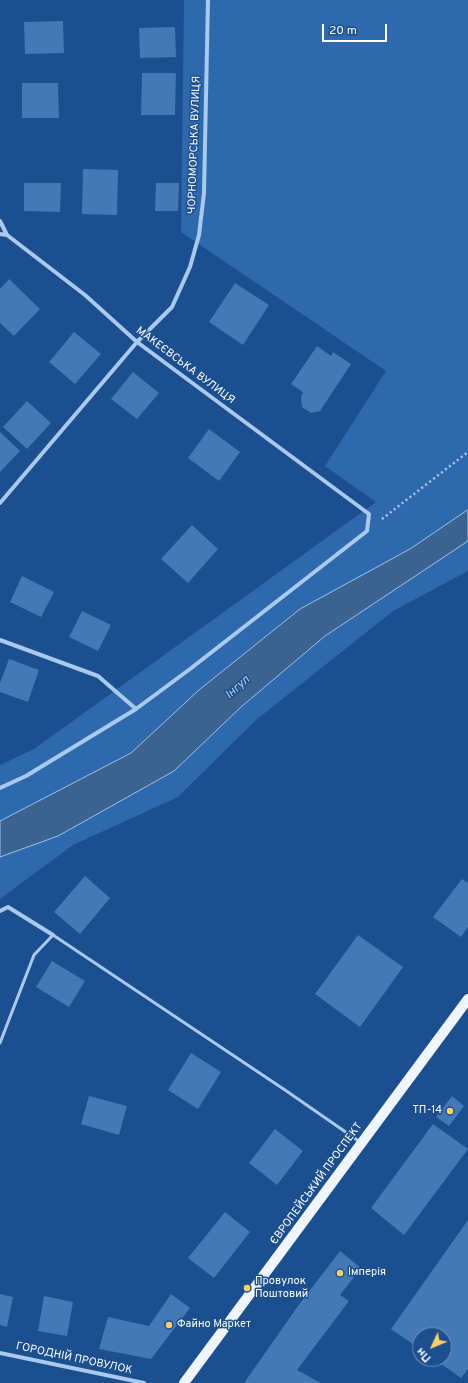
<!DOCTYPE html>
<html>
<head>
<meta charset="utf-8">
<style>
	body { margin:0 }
	#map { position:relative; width:468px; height:1383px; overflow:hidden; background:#1b4f8f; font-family:Overpass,sans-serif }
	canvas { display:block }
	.north { position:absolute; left:412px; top:1327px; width:40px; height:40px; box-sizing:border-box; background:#1b4f8f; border:1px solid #7695bc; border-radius:50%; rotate:226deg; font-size:11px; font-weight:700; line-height:16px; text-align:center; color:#fff }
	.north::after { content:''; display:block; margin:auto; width:14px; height:18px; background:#ffd166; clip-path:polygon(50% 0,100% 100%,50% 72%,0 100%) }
	.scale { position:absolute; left:322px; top:24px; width:65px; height:18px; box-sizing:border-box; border:2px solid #fff; border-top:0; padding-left:5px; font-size:12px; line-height:14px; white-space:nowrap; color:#fff; -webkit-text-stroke:3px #1b4f8f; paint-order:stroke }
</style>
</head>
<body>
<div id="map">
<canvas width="468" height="1383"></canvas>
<div class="north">Пн</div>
<div class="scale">20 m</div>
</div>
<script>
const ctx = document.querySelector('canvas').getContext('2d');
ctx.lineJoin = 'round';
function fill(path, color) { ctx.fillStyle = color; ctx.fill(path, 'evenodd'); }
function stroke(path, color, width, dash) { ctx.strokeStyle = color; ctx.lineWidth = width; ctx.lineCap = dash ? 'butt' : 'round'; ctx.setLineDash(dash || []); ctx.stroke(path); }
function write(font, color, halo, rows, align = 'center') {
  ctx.font = font + ' Overpass,sans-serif'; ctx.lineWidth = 3; ctx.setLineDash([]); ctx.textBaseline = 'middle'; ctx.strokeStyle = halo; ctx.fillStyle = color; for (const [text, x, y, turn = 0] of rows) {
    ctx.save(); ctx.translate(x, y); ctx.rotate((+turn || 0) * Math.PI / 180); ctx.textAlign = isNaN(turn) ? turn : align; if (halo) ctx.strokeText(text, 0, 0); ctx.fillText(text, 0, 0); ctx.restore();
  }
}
const green = new Path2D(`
	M184 0H468V510L410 549 300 609 199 690 131 753 0 821V765L34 749 376 502 325 466 386 371 181 232Z
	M468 541V571L393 611 256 720 178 797 73 845 0 899V857L58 836 174 771 241 707 325 636Z`);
const water = new Path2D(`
	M468 510V541L325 636 241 707 174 771 58 836 0 857V821L131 753 199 690 300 609 410 549Z`);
const building = new Path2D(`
	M63 21 64 53 25 54 24 22Z
	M175 27 176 57 140 58 139 28Z
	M142 73H176L175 115H141Z
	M22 83H58L59 118H22Z
	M83 169 118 170 117 215 82 214Z
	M24 183H61L60 212 24 211Z
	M156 183H179L178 211H155Z
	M9 279 40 309 14 336 0 323V289Z
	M235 283 269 305 243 345 209 322Z
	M74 332 101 354 75 384 49 362Z
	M317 346 331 356 333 352 351 364 320 411 311 413 302 407 301 397 303 392 291 384Z
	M133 372 159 393 137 419 111 399Z
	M27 401 51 423 27 449 3 427Z
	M209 429 240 452 219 481 188 458Z
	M0 432 20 451 0 472Z
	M192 525 218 549 188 583 161 559Z
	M22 576 54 592 41 617 10 602Z
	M82 611 111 625 98 651 69 637Z
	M9 659 39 670 28 702 0 692V683Z
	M85 876 110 898 80 934 54 912Z
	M462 879 468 883V927L461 937 433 917Z
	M358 935 403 967 360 1027 315 994Z
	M52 961 85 981 69 1007 36 987Z
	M191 1053 221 1072 198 1109 168 1090Z
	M89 1096 127 1106 119 1135 81 1124Z
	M452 1096 464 1106 449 1126 436 1117Z
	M433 1124 468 1149 404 1235 371 1208Z
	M275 1129 303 1151 277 1185 249 1163Z
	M225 1212 250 1232 214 1278 188 1258Z
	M468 1220V1369L461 1378 434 1359H444V1335H420V1349L391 1329Z
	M340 1251 361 1268 340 1295 349 1301 297 1370 321 1383H244L298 1306Z
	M0 1294 13 1297 7 1327 0 1325Z
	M171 1294 190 1308 151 1359 99 1349 108 1317 149 1326Z
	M44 1296 73 1302 67 1336 38 1331Z`);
const path = new Path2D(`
	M382 519 468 452`);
const lane = new Path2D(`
	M0 1043 34 955 53 935 285 1090 360 1142`);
const street = new Path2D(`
	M0 221 7 235 85 295 137 342 369 514 367 531 190 669 136 709 26 776 0 788
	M0 234 7 235
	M0 503 137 342 172 307 190 267 199 235 204 193 208 0
	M0 640 98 676 136 709
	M0 911 8 907 53 935
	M0 1353 144 1383`);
const primary = new Path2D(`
	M184 1383 468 999`);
const markers = [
	[450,1111,4,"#ffd166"],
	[340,1273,4,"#ffd166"],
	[247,1288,4,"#ffd166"],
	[169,1325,4,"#ffd166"]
];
const streetNames = [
	["ЧОРНОМОРСЬКА ВУЛИЦЯ",195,145,-88],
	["МАКЕЄВСЬКА ВУЛИЦЯ",185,366,37],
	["ЄВРОПЕЙСЬКИЙ ПРОСПЕКТ",317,1184,-54],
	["ГОРОДНІЙ ПРОВУЛОК",74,1359,12]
];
const poiNames = [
	["ТП-14",442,1111,"right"],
	["Імперія",348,1273],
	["Провулок",255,1282],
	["Поштовий",255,1295],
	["Файно Маркет",177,1325]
];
const waterNames = [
	["Інгул",238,688,-42]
];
fill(green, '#2e69ad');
fill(water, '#3c6290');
stroke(water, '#9cc4f0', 1);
fill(building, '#4478b7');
stroke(path, '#a9c9ee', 2.5, [2, 3]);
stroke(lane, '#a9c9ee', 3);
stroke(street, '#a9c9ee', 4);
stroke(primary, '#f0f6ff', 10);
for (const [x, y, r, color] of markers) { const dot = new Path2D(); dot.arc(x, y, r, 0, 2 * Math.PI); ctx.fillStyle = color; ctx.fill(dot); stroke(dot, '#1b4f8f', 1.5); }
write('11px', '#fff', '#1b4f8f', streetNames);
write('11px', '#fff', '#1b4f8f', poiNames, 'left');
write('italic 12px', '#b5d3f5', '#1b4f8f', waterNames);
</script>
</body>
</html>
